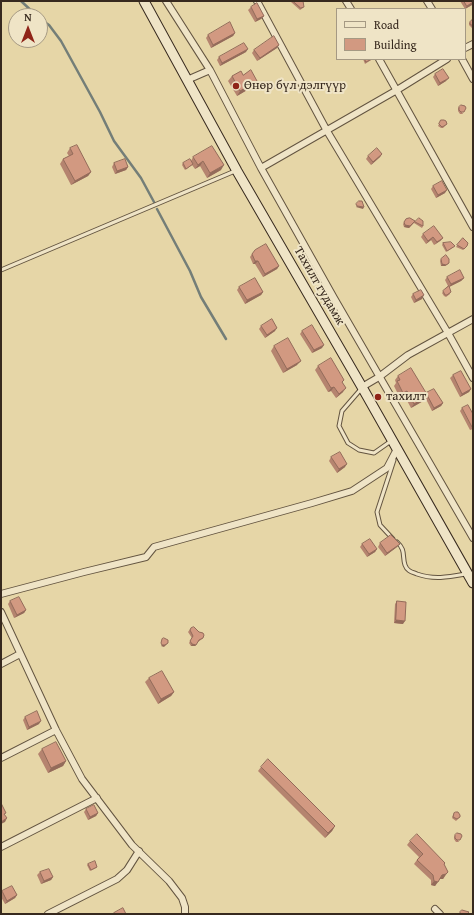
<!DOCTYPE html>
<html>
<head>
<meta charset="utf-8">
<style>
	body { margin:0 }
	#map { position:relative; width:474px; height:915px; overflow:hidden; background:#e6d6a7; font-family:"Gentium Book Plus",serif }
	canvas { display:block }
	.frame { position:absolute; inset:0; border:2px solid #37291e; pointer-events:none }
	.legend { position:absolute; left:336px; top:8px; width:130px; height:52px; box-sizing:border-box; background:#efe4c6; border:1px solid #a59983; margin:0; padding:5px 7px; list-style:none; font-size:12px; color:#37291e }
	.legend li { display:flex; align-items:center; gap:8px; height:20px }
	.legend b { width:20px; border:1px solid #a59983 }
	.north { position:absolute; left:8px; top:8px; width:40px; height:40px; box-sizing:border-box; background:#efe4c6; border:1px solid #a59983; border-radius:50%; rotate:0deg; font-size:11px; font-weight:700; line-height:16px; text-align:center; color:#37291e }
	.north::after { content:''; display:block; margin:auto; width:14px; height:18px; background:#8f2418; clip-path:polygon(50% 0,100% 100%,50% 72%,0 100%) }
</style>
</head>
<body>
<div id="map">
<canvas width="474" height="915"></canvas>
<div class="frame"></div>
<ul class="legend">
<li><b style="height:5px;background:#efe4c6"></b>Road</li>
<li><b style="height:11px;background:#d29981"></b>Building</li>
</ul>
<div class="north">N</div>
</div>
<script>
const ctx = document.querySelector('canvas').getContext('2d');
ctx.lineJoin = 'round';
function stroke(path, color, width, dash) { ctx.strokeStyle = color; ctx.lineWidth = width; ctx.lineCap = dash ? 'butt' : 'round'; ctx.setLineDash(dash || []); ctx.stroke(path); }
function fill(path, color) { ctx.fillStyle = color; ctx.fill(path, 'evenodd'); }
function write(font, color, halo, rows, align = 'center') {
  ctx.font = font + ' "Gentium Book Plus",serif'; ctx.lineWidth = 4; ctx.setLineDash([]); ctx.textBaseline = 'middle'; ctx.strokeStyle = halo; ctx.fillStyle = color; for (const [text, x, y, turn = 0] of rows) {
    ctx.save(); ctx.translate(x, y); ctx.rotate((+turn || 0) * Math.PI / 180); ctx.textAlign = isNaN(turn) ? turn : align; if (halo) ctx.strokeText(text, 0, 0); ctx.fillText(text, 0, 0); ctx.restore();
  }
}
const stream = new Path2D(`
	M21 1 37 16
	M40 19 49 25 61 41 100 112 114 141 141 178 154 202
	M157 209 190 271 201 297 226 339`);
const service = new Path2D(`
	M1 270 235 171
	M361 389 342 411 339 426 348 443 359 450 374 453 391 441
	M393 539 380 525 377 512 394 460
	M397 542C406 550 402 556 405 565 407 571 412 572 417 574 434 580 449 577 466 574`);
const minor = new Path2D(`
	M166 1 210 70 261 168 334 298 473 538
	M257 1 327 131 448 333 473 378
	M346 1 351 9
	M427 1 432 9
	M465 48 473 44
	M379 59 473 227
	M462 59 473 79
	M187 80 210 70
	M261 168 397 90 447 59
	M362 387 379 377 408 355 473 319
	M1 594 84 572 146 557 154 547 312 503 352 491 387 468 397 449
	M1 612 56 730 82 779 132 845 169 881 182 898 185 907V914
	M1 664 20 654
	M1 758 56 730
	M1 847 97 798
	M435 909 440 914
	M48 914 117 879 127 870 139 851`);
const secondary = new Path2D(`
	M144 1 237 171 362 387 473 583`);
const wall = new Path2D(`
	M291 1H303V8L300 10 291 2Z
	M460 1H473V3L472 5 465 9Z
	M251 7 264 16 261 19 255 22 248 10Z
	M473 19V28H472L469 25V23Z
	M235 33 233 36 211 48 206 38 208 35Z
	M277 48 257 61 252 53 254 50Z
	M246 52 220 66 217 60 219 57Z
	M363 59H372L371 60 365 64Z
	M435 74 446 81 438 86 433 77Z
	M243 75 257 81 254 86 237 96 228 81 232 76Z
	M459 107 463 114H460L458 111V108Z
	M441 120 447 124 443 128H441L438 126Z
	M70 148 91 172 88 176 71 185 60 164 63 159 69 156 67 153Z
	M382 154 380 157 371 165 366 159 368 156Z
	M193 157 221 170 207 178 200 166 195 169 192 165 185 170 182 165 183 163 191 161Z
	M114 163 128 167 126 170 115 174 112 167Z
	M433 186 445 193 436 198 431 189Z
	M410 218 423 226 422 228 414 223 409 228 404 227 403 224 406 219Z
	M423 234 443 238 440 241 434 245 431 240 426 244 421 237Z
	M463 238 466 247 463 250 456 247Z
	M443 243 454 247 446 252 442 245Z
	M252 254 279 266 277 269 263 277 255 264H253L250 257Z
	M441 259 448 264 445 266H441L440 261Z
	M447 277 464 278 461 281 449 287 450 294 446 297 444 296 442 293 448 286 445 280Z
	M239 287 263 292 261 295 245 304 237 290Z
	M413 294 422 299 414 303 411 297Z
	M261 326 275 331 265 338 259 329Z
	M302 331 322 348 312 353 300 334Z
	M274 346 297 365 283 373 271 351Z
	M318 366 343 383V392L336 398 331 391 328 392 315 370Z
	M453 375 471 389 469 392 460 397 450 378Z
	M398 376 426 393 443 403 441 406 432 411 426 399 425 400 411 408 404 395 400 398 394 386 396 383 395 380Z
	M462 408 473 429 470 430 460 411Z
	M331 457 345 467 337 473 329 461Z
	M380 543 397 547 385 556 378 547Z
	M362 544 377 549 375 552 367 557 360 547Z
	M10 601 26 610 24 613 14 618 8 604Z
	M397 601 403 624 394 623 395 604Z
	M191 628 203 638 202 639 198 642 195 646H191L189 643 192 638 188 632Z
	M149 678 174 692 171 696 158 704 145 682Z
	M25 717 39 724 27 730 23 720Z
	M42 749 66 761 63 766 48 773 38 754Z
	M261 767 335 826 332 831 325 838 258 771Z
	M86 809 98 813 96 816 88 820 84 812Z
	M454 813 460 817 456 821 452 818 453 815Z
	M455 835 459 842H456L454 839V837Z
	M410 841 445 863 444 865 448 872 443 879H439L435 886 431 885V880L414 864 419 857 407 845Z
	M88 864 97 867 96 868 90 871 87 865Z
	M40 872 53 877 51 880 41 884 37 875Z
	M2 891 17 895 15 898 5 904 1 897Z`);
const shadedWall = new Path2D(`
	M473 2 472 5 465 9 467 6Z
	M264 16 261 19 255 22 257 19Z
	M235 33 233 36 211 48 213 45Z
	M279 45 277 48 257 61 260 58Z
	M248 49 246 52 220 66 222 63Z
	M449 78 446 81 438 86 440 83Z
	M257 81 254 86 237 96 240 91Z
	M382 154 380 157 371 165 373 162Z
	M203 161 200 166 195 169 198 165Z
	M224 165 221 170 207 178 210 173Z
	M128 167 126 170 115 174 117 171Z
	M91 172 88 176 71 185 75 181Z
	M447 190 445 193 436 198 438 195Z
	M357 206 364 207 363 209 356 207Z
	M415 221 409 228 404 227 405 225Z
	M433 237 431 240 426 244 428 241Z
	M443 238 440 241 434 245 437 242Z
	M255 261H258L255 264H253Z
	M449 263 445 266H441L442 264Z
	M279 266 277 269 263 277 265 274Z
	M464 278 461 281 449 287 451 284Z
	M263 292 261 295 245 304 247 300Z
	M424 295 422 299 414 303 416 300Z
	M277 328 275 331 265 338 267 335Z
	M324 345 322 348 312 353 314 350Z
	M301 361 297 365 283 373 287 369Z
	M334 387 331 391 328 392 331 388Z
	M346 388 343 392 336 398 339 394Z
	M471 389 469 392 460 397 462 394Z
	M407 391 404 395 400 398 403 393Z
	M428 396 425 400 411 408 414 404Z
	M443 403 441 406 432 411 434 408Z
	M347 464 345 467 337 473 339 469Z
	M400 544 397 547 385 556 387 553Z
	M377 549 375 552 367 557 369 554Z
	M26 610 24 613 14 618 17 615Z
	M396 620 405 621 403 624 394 623Z
	M168 643 164 647 161 646 162 645Z
	M192 644 196 645 195 646H191Z
	M174 692 171 696 158 704 161 699Z
	M41 721 39 724 27 730 29 727Z
	M66 761 63 766 48 773 51 768Z
	M98 813 96 816 88 820 90 817Z
	M7 818 5 822 1 824V822Z
	M335 826 332 831 325 838 328 833Z
	M446 874 443 879H439L442 875Z
	M53 877 51 880 41 884 44 881Z
	M434 881 438 882 435 886 431 885Z
	M17 895 15 898 5 904 7 901Z`);
const building = new Path2D(`
	M293 1H303L304 7 301 8Z
	M464 1H473V2L467 6Z
	M257 3 264 16 257 19 251 7Z
	M473 19V26L470 24V22Z
	M230 22 235 33 213 45 208 35Z
	M274 36 279 45 260 58 254 50Z
	M244 43 248 49 222 63 219 57Z
	M365 59H372L366 62Z
	M443 69 449 78 440 83 435 74Z
	M251 70 257 81 240 91 232 76 241 71 243 75Z
	M461 105 465 106 466 108 464 112H461L459 110V107Z
	M441 120H444L446 121 447 124 444 126 442 127 439 124Z
	M77 145 91 172 75 181 63 159 73 154 70 148Z
	M212 146 224 165 210 173 203 161 198 165 193 157Z
	M377 148 382 154 373 162 368 156Z
	M125 159 128 167 117 171 114 163Z
	M190 159 193 164 186 169 183 163Z
	M442 181 447 190 438 195 433 186Z
	M359 201H362L364 207 357 206 356 204Z
	M410 218 415 221 410 226 405 225 404 222 406 219Z
	M419 218 423 221V226L415 222Z
	M434 226 443 238 437 242 433 237 428 241 423 234Z
	M463 238 468 243 467 246 464 249 457 245Z
	M451 242 455 246 447 251 443 243Z
	M266 244 279 266 265 274 258 261H255L252 254 255 250Z
	M446 255 449 259V263L446 265 442 264 441 259Z
	M460 270 464 278 451 284 447 277Z
	M255 278 263 292 247 300 239 287Z
	M449 286 451 292 447 295H445L443 291Z
	M421 290 424 295 416 300 413 294Z
	M272 319 277 328 267 335 261 326Z
	M312 325 324 345 314 350 302 331Z
	M288 338 301 361 287 369 274 346Z
	M331 358 344 380 342 382 346 388 339 394 334 387 331 388 318 366Z
	M411 368 428 396 414 404 407 391 403 393 397 381 400 380 398 376Z
	M461 371 471 389 462 394 453 375Z
	M434 389 443 403 434 408 426 393Z
	M468 405 473 414V427H472L462 408Z
	M340 452 347 464 339 469 331 457Z
	M391 535 400 544 387 553 380 543Z
	M370 539 377 549 369 554 362 544Z
	M19 597 26 610 17 615 10 601Z
	M397 601 406 602 405 621 396 620Z
	M194 627 199 632 203 633 204 635 203 638 199 640 196 645 192 644 190 641 193 636 190 630 191 628Z
	M164 638 168 640V643L165 645H162L161 643 162 639Z
	M162 671 174 692 161 699 149 678Z
	M37 711 41 721 29 727 25 717Z
	M56 742 66 761 51 768 42 749Z
	M268 759 335 826 328 833 261 767Z
	M1 803 6 813 4 814 7 818 1 822Z
	M94 805 98 813 90 817 86 809Z
	M456 812H458L460 815V817L457 819 453 817 454 813Z
	M457 833 461 834 462 836 460 840H457L455 838V835Z
	M417 834 445 863 444 864 448 872 446 874 442 875 438 882 434 881 433 875 417 860 423 854 410 841Z
	M95 861 97 867 91 870 88 864Z
	M49 869 53 877 44 881 40 872Z
	M12 886 17 895 7 901 2 891Z
	M123 908 126 914H115L114 913Z
	M462 910 469 912 467 914H460V912Z`);
const markers = [
	[236,86,4,"#8f2418"],
	[378,397,4,"#8f2418"]
];
const poiNames = [
	["Өнөр бүл дэлгүүр",244,86],
	["тахилт",386,397]
];
const streetNames = [
	["Тахилт гудамж",319,286,60]
];
stroke(stream, '#747e78', 2.5);
stroke(service, '#635440', 5);
stroke(minor, '#635440', 8);
stroke(secondary, '#37291e', 11);
stroke(service, '#efe4c6', 3);
stroke(minor, '#efe4c6', 6);
stroke(secondary, '#efe4c6', 9);
fill(wall, '#b5846f');
fill(shadedWall, '#936b5a');
fill(building, '#d29981');
stroke(building, '#936b5a', 1);
for (const [x, y, r, color] of markers) { const dot = new Path2D(); dot.arc(x, y, r, 0, 2 * Math.PI); ctx.fillStyle = color; ctx.fill(dot); stroke(dot, '#efe4c6', 1.5); }
write('13px', '#37291e', '#efe4c6', poiNames, 'left');
write('13px', '#37291e', '#efe4c6', streetNames);
</script>
</body>
</html>
